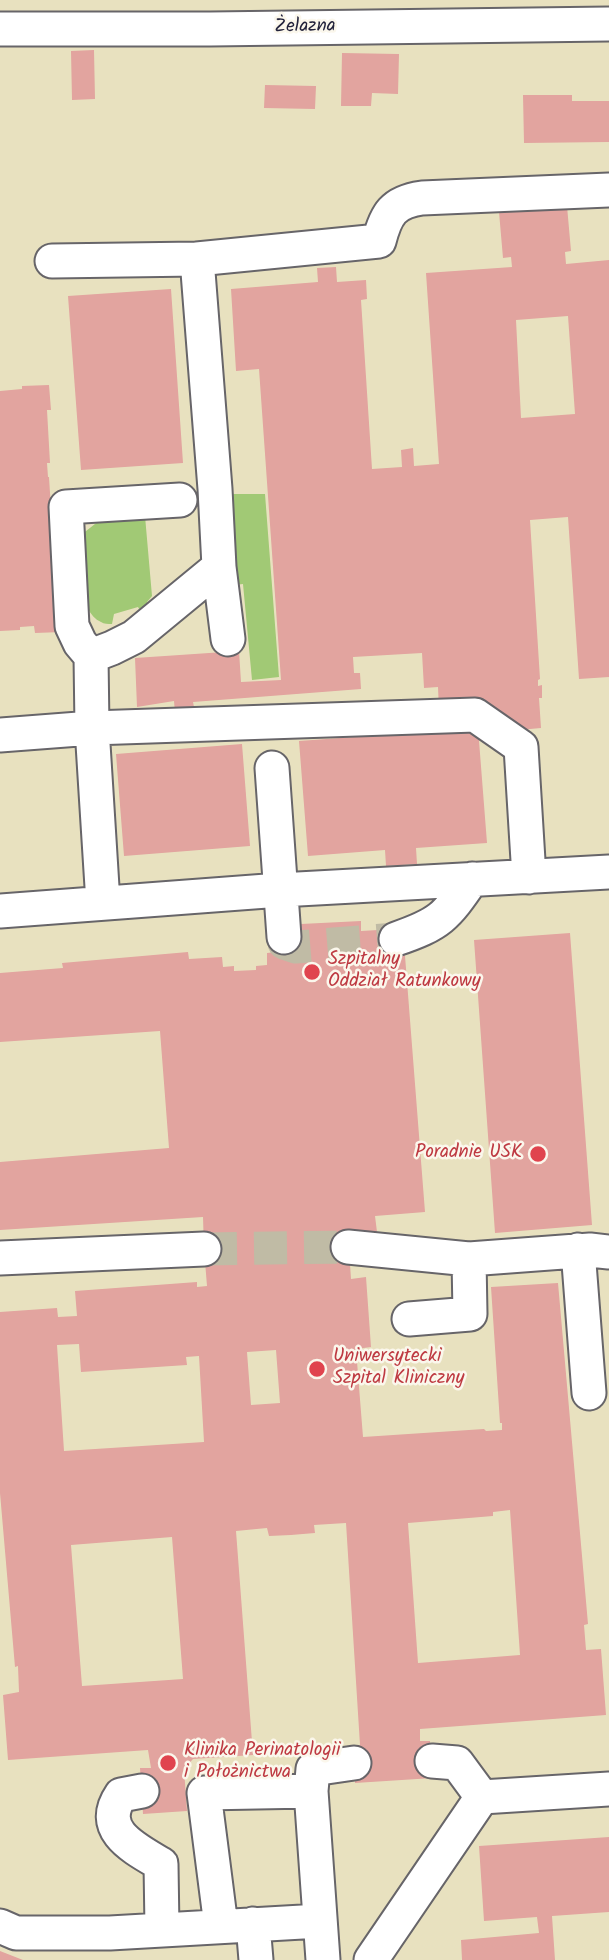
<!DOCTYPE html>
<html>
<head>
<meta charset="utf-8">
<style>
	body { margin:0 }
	canvas { display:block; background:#e8e1bf }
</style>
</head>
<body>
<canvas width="609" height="1960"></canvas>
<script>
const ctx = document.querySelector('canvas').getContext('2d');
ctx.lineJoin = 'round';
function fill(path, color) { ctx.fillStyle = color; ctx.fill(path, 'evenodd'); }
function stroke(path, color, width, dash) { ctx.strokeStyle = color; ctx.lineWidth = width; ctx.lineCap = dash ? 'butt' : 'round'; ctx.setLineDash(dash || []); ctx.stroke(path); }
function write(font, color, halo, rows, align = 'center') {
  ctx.font = font + ' Kalam,sans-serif'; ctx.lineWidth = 5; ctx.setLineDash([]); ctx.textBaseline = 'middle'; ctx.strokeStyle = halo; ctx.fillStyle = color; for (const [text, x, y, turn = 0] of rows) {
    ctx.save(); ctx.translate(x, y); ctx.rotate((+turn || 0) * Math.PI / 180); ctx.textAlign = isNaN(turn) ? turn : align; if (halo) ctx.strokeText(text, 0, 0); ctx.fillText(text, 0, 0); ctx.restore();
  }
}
const green = new Path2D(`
	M226 494H265L279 677 252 680 243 584 234 585Z
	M145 516 152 596 147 602 151 609 142 614 138 607 114 614 112 624C108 624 104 624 101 622 78 612 78 561 76 539L100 520Z`);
const building = new Path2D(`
	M94 50 95 99 72 100 71 51Z
	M342 53 399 54 398 94 372 93 371 106H341Z
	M265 85 316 86 315 109 264 108Z
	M523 95H572V101H609V142L524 143Z
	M567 206 571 251 565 252 566 264 609 260V677L579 679 568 517 530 520 540 679 538 680V686L542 685V698H539L541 728 519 730 505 715 439 710 438 687 424 688 422 653 353 657 354 673H360L361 689 193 702 195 712 175 713 174 701 137 707 135 658 239 651 241 682 281 680 259 369 236 371 231 289 318 282 317 268 336 267 337 282 366 280 367 299 361 300 372 469 402 467 401 450 413 448 414 466 439 464 426 273 512 267 511 257 503 258 499 212ZM568 316 575 414 521 418 516 320Z
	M171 289 183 463 81 470 68 296Z
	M49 385 51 410H47L50 463H47L48 477H49L57 604 62 632 35 633 34 626 20 627V630L0 631V391L22 389V386Z
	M478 728 487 843 416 848 417 864 386 866 385 850 308 856 299 741Z
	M242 744 250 846 124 856 116 754Z
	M361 921V931L395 929 404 943 425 1212 375 1216 377 1232 348 1234 351 1279 366 1277 371 1347 356 1349 363 1437 484 1429 486 1431 502 1430V1423H500L491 1287 558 1283 588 1624 584 1625 586 1650 601 1649 606 1715 420 1729V1741H430L433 1778 355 1783 353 1745H360L346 1523 314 1525 315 1533 291 1535 269 1536 267 1528 236 1531 253 1755 193 1759 184 1769 187 1811 143 1814 140 1768H151L148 1750 8 1760 3 1695 19 1692 18 1666 15 1667 0 1493V1312L57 1308 58 1317 77 1316 75 1291 197 1282V1287L207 1286 204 1249 203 1217 0 1230V1162L169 1148 160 1031 0 1042V973L63 968 62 963 188 952 189 959 222 957 223 967 234 966V971L256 970V966L267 965V953L276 952 274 939 300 936 301 924ZM79 1344 81 1372 187 1365 186 1357 199 1356 204 1442 64 1451 57 1345ZM276 1350 280 1403 251 1405 247 1352ZM510 1510 520 1655 418 1663 408 1523 493 1516V1512ZM172 1537 183 1679 82 1686 71 1545Z
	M570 933 592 1225 495 1233 474 940Z
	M609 1837V1912L552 1916 555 1960H462L461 1940 539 1933 537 1917 484 1921 479 1846Z
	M0 1951 23 1960H0Z`);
const minorTunnel = new Path2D(`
	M284 937V943L296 947 396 939
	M204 1249 348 1247`);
const minor = new Path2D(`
	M0 29H210L609 24
	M52 261 197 259
	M228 639 219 567 215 489 197 259 379 241C386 214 393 202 422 198L609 190
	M91 656 112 648 134 637 219 567
	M0 735 92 728 475 715 521 747 529 877
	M272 768 284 937
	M103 903 92 728 91 656 80 643 72 626 66 507 180 500
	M0 911 280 890 609 872
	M396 939C440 924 446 917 472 879
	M348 1247 469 1259 590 1250 609 1252
	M578 1250 589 1393
	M0 1258 204 1249
	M409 1319 470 1314 469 1259
	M142 1791 121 1795C97 1830 134 1848 161 1864L162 1929
	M482 1797 609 1789
	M253 1924 256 1960
	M0 1926 16 1933H110L320 1921
	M221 1926 204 1793 311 1791
	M323 1960 311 1791 313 1769 354 1763
	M371 1960 482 1797 457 1763 432 1761`);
const markers = [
	[312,972,9,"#e0444e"],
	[538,1154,9,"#e0444e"],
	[317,1369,9,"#e0444e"],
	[168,1763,9,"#e0444e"]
];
const streetNames = [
	["Żelazna",305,28,-1]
];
const healthNames = [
	["Szpitalny",328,961],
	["Oddział Ratunkowy",328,983],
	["Poradnie USK",522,1154,"right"],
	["Uniwersytecki",333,1358],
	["Szpital Kliniczny",333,1380],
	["Klinika Perinatologii",184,1752],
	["i Położnictwa",184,1774]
];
fill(green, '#a1c975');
fill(building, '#e2a49f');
stroke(minorTunnel, '#c0bba5', 33, [33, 17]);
stroke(minor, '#676569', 37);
stroke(minor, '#fff', 33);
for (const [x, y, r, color] of markers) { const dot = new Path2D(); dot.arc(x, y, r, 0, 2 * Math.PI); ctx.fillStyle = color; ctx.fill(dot); stroke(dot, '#fbf7ec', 2.5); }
write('19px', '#22223b', '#fbf7ec', streetNames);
write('19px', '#be3a42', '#fbf7ec', healthNames, 'left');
</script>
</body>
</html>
